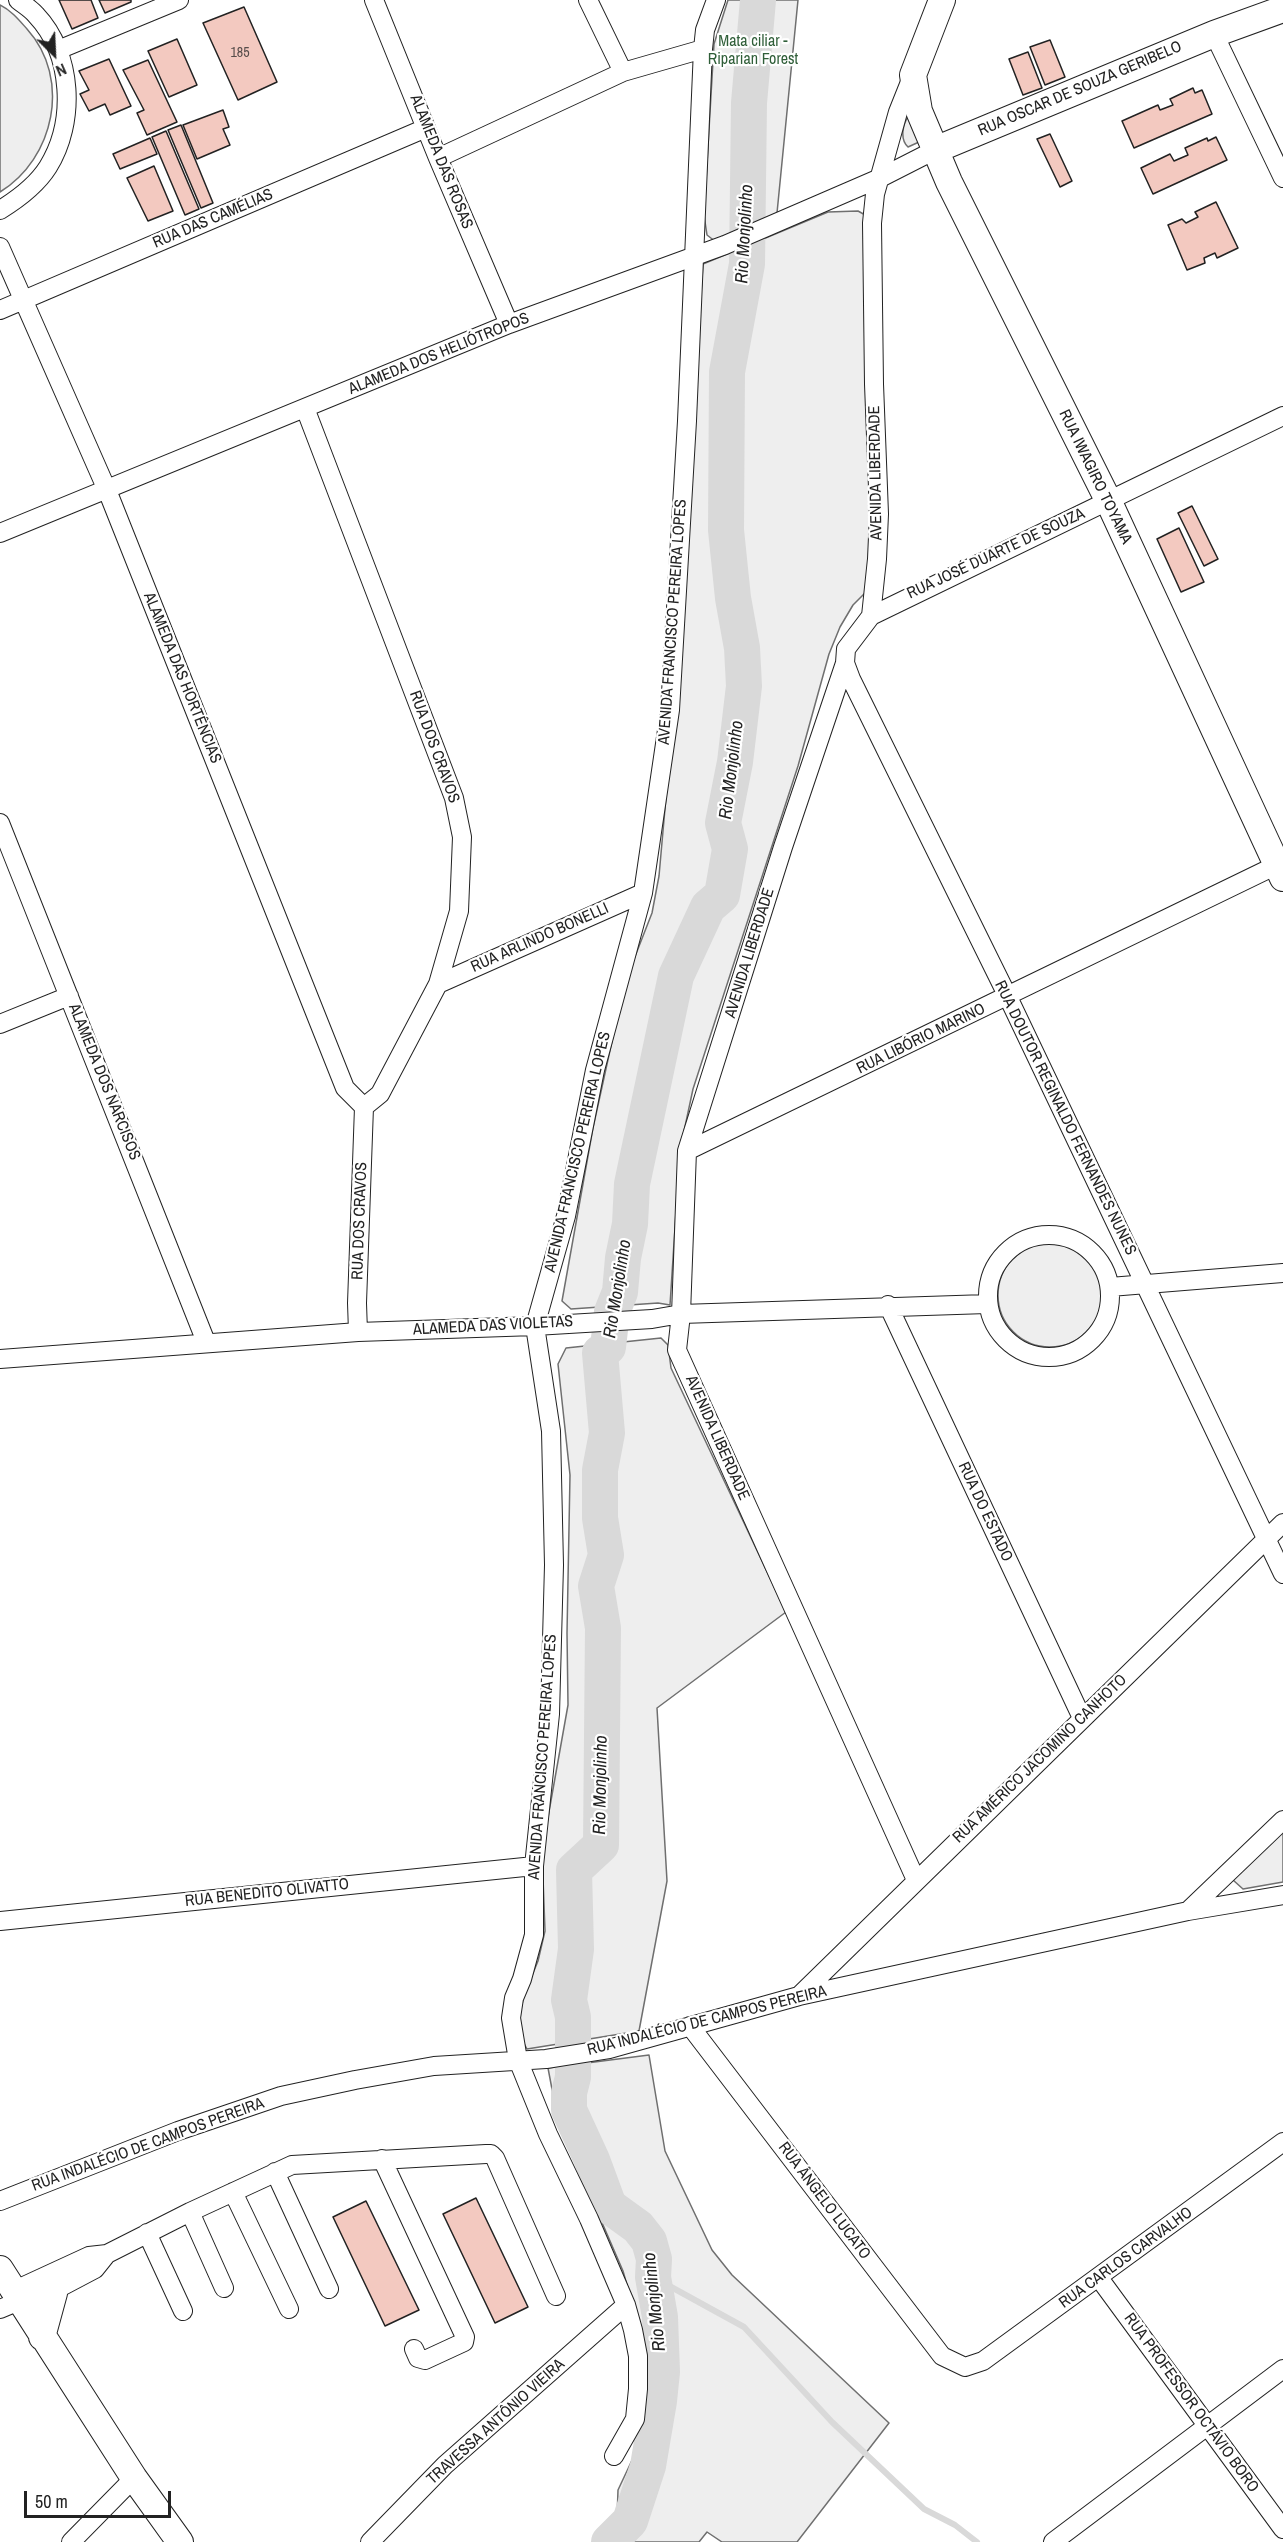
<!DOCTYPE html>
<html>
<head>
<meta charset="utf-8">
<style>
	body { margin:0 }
	#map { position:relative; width:1283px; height:2542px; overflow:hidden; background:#fff; font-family:"Archivo Narrow",sans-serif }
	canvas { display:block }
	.north { position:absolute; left:24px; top:24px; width:60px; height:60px; -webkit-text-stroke:4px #fff; paint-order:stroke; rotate:156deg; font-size:16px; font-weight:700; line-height:24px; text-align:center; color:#222 }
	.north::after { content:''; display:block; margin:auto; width:21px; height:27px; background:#222; clip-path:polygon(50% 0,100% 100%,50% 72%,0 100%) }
	.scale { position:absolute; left:24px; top:2491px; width:147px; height:27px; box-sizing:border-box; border:3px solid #222; border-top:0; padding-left:8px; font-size:18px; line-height:21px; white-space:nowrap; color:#222; -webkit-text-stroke:4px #fff; paint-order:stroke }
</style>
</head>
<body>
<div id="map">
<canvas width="1283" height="2542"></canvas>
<div class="north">N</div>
<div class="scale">50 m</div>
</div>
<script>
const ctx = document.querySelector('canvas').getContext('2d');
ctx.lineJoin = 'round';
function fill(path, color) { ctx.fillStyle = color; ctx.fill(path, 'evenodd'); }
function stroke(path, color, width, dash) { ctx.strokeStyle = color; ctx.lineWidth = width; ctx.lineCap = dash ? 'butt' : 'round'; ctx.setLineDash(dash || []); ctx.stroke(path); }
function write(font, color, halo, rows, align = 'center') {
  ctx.font = font + ' "Archivo Narrow",sans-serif'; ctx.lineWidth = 4.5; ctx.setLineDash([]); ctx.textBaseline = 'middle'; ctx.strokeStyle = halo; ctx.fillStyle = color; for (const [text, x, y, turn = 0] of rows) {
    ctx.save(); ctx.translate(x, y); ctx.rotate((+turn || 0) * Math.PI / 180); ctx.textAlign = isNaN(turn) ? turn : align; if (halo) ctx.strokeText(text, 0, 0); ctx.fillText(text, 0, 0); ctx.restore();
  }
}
const green = new Path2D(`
	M728 0H798L777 213 716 242 707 235 704 215 714 44Z
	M0 5C12 11 19 20 27 29 72 79 54 159 0 192Z
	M909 116 919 142 908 147C900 140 902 124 909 116Z
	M858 211 867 216 870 583 868 590 853 605 840 627 829 654 798 766 693 1089 680 1150 670 1305 658 1303 571 1309 562 1301 593 1128 625 982 652 913 659 876 671 741 703 264 828 212Z
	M998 1295a52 52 0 1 1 104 0a52 52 0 1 1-104 0Z
	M661 1338 668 1345 671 1368 786 1612 657 1708 667 1881 639 2031 527 2049 521 2038 519 2018 524 1995 538 1961 545 1931 542 1851 568 1705 567 1633 570 1475 558 1364 566 1348Z
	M1283 1828V1882L1243 1889 1233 1880Z
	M649 2055 665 2151 712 2250 732 2275 889 2423 797 2542H722L707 2532 699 2542H594L617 2519 618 2490 634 2456 647 2415 650 2365 623 2271 558 2121 548 2068Z`);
const stream = new Path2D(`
	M653 2277 744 2327 832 2422 924 2509 955 2525 977 2542`);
const river = new Path2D(`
	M609 2542 630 2521 648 2466 659 2401 662 2372 660 2317 653 2277 654 2259 649 2241 638 2227 609 2206 592 2160 569 2110V2093L573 2077V2017L569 2000 576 1949 574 1870 601 1845 603 1628 596 1586 606 1555 600 1518V1470L607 1433 600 1353 608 1347 612 1312 620 1292 623 1258 630 1224 632 1184 676 976 708 907 722 895 730 849 723 823 735 762 744 686 742 648 733 598 726 530 727 372 747 264 749 103 758 0`);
const building = new Path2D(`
	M59 0H91L98 18 72 29Z
	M99 0H131V2L105 13Z
	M244 7 277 82 238 100 203 23Z
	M177 39 197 85 169 97 148 51Z
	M1050 40 1065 77 1045 85 1030 47Z
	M1028 52 1042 88 1023 95 1009 59Z
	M109 59 131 106 110 115 105 104 89 111 80 94 89 90 79 71Z
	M148 60 177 122 147 135 137 113 144 110 123 70Z
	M1193 88 1195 93 1202 90 1212 114 1134 148 1122 121 1158 105 1160 110 1173 105 1170 99Z
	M223 110 229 127 223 129 230 145 197 159 183 125Z
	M181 125 213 203 201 208 168 130Z
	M166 131 199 209 185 215 152 137Z
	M1050 134 1072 181 1060 187 1037 139Z
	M1216 137 1227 160 1153 194 1141 168 1170 154 1174 161 1188 155 1185 148 1207 138 1208 141Z
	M150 138 157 154 120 169 113 154Z
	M154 166 173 211 148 221 127 178Z
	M1216 202 1238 248 1217 258 1215 253 1204 258 1205 263 1187 270 1168 225 1182 219 1186 223 1198 217 1195 212Z
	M1192 506 1218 559 1204 566 1178 513Z
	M1179 528 1204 582 1181 592 1157 539Z
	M476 2198 528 2307 495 2323 443 2214Z
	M366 2201 419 2310 385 2326 333 2217Z`);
const street = new Path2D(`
	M374 0 438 158 509 324
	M588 0 623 72 703 49
	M1214 34 1283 178
	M58 50 179 0
	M912 77 898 112 875 194 872 223 874 384 879 514 877 559 871 616 846 649 845 663 783 847 687 1151 681 1314 677 1350 916 1880
	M438 158 623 72
	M0 210C18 199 36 186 48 167 76 122 73 54 36 15 31 9 24 5 18 0
	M0 247 107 490 345 1088 364 1107
	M0 310 426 128
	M305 408 454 798 462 837 459 911 438 984 380 1094 364 1107 357 1303 358 1332
	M0 533 509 324 725 245 880 178 935 150
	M871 616 1283 416
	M845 663 851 679 1008 997 1283 1574
	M0 823 206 1342
	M438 984 643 893
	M0 1024 69 996
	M687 1151 1283 862
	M988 1296a61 61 0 1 1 122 0a61 61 0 1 1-122 0Z
	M1110 1287 1283 1273
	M888 1305 1082 1718
	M0 1359 358 1332 535 1326 652 1319 681 1314 987 1304
	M1188 1911 1283 1820
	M0 1921 534 1866
	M799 1996 1283 1523
	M690 2026 942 2356 965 2367 983 2361 1283 2142
	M382 2159 465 2337 464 2342 425 2360 418 2358 414 2349
	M275 2172 329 2289
	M233 2192 289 2309
	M0 2201 178 2131 281 2096 355 2080 434 2066 546 2059 609 2049 799 1996 1188 1911 1283 1895
	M190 2212 224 2288
	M147 2233 183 2311
	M1099 2278 1283 2529
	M13 2291 89 2256 107 2254 190 2212 292 2165 486 2154H491L495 2158 556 2296
	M23 2307 95 2269 107 2254
	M0 2309 19 2301
	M614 2456 635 2419 638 2389V2356L633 2330 626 2305 589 2219 548 2134 518 2060 511 2018 514 1998 522 1979 534 1935V1866L550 1714 554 1565 551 1431 535 1326 566 1216 595 1070 643 893 670 710 687 421 703 49 705 30 716 0
	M71 2542 134 2478
	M370 2542 445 2465 626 2305
	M1053 2542 1283 2369`);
const secondary = new Path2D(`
	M942 0 913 75 919 111 949 182 1108 500 1283 878
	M935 150 1214 34 1283 9
	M0 2269 134 2478 180 2542
	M42 2337 54 2293`);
const numberNames = [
	["185",240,53]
];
const parkNames = [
	["Mata ciliar -",753,42],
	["Riparian Forest",753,60]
];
const streetNames = [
	["RUA OSCAR DE SOUZA GERIBELO",1080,89,-23],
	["ALAMEDA DAS ROSAS",441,162,68],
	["RUA DAS CAMÉLIAS",213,219,-23],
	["ALAMEDA DOS HELIÓTROPOS",439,354,-22],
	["AVENIDA LIBERDADE",876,473,-91],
	["RUA IWAGIRO TOYAMA",1095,477,64],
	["RUA JOSÉ DUARTE DE SOUZA",996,554,-25],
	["AVENIDA FRANCISCO PEREIRA LOPES",673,622,-86],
	["ALAMEDA DAS HORTÊNCIAS",182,678,68],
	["RUA DOS CRAVOS",434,747,70],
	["RUA ARLINDO BONELLI",540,938,-24],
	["AVENIDA LIBERDADE",750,953,-73],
	["RUA LIBÓRIO MARINO",921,1039,-26],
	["ALAMEDA DOS NARCISOS",104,1082,68],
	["RUA DOUTOR REGINALDO FERNANDES NUNES",1065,1118,64],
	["AVENIDA FRANCISCO PEREIRA LOPES",578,1152,-77],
	["RUA DOS CRAVOS",360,1221,-88],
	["ALAMEDA DAS VIOLETAS",493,1326,-3],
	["AVENIDA LIBERDADE",717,1438,66],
	["RUA DO ESTADO",985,1512,65],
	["AVENIDA FRANCISCO PEREIRA LOPES",543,1757,-86],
	["RUA AMÉRICO JACOMINO CANHOTO",1040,1759,-44],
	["RUA BENEDITO OLIVATTO",267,1893,-6],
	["RUA INDALÉCIO DE CAMPOS PEREIRA",707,2021,-14],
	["RUA INDALÉCIO DE CAMPOS PEREIRA",148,2145,-20],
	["RUA ÂNGELO LUCATO",824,2201,53],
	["RUA CARLOS CARVALHO",1126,2258,-36],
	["RUA PROFESSOR OCTÁVIO BORO",1191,2403,54],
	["TRAVESSA ANTÔNIO VIEIRA",496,2422,-42]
];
const waterNames = [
	["Rio Monjolinho",745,234,-87],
	["Rio Monjolinho",732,770,-83],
	["Rio Monjolinho",618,1289,-81],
	["Rio Monjolinho",601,1785,-89],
	["Rio Monjolinho",655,2302,-96]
];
fill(green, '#eee');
stroke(green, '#6f6f6f', 1.5);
stroke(stream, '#d9d9d9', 6);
stroke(river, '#d9d9d9', 36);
fill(building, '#f3c9c0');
stroke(building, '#222', 1.5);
stroke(street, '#222', 20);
stroke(secondary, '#222', 28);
stroke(street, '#fff', 18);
stroke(secondary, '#fff', 26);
write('14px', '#564c4a', null, numberNames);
write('16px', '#2f5e38', '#fff', parkNames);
write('16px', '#222', '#fff', streetNames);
write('italic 18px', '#222', '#fff', waterNames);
</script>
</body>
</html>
